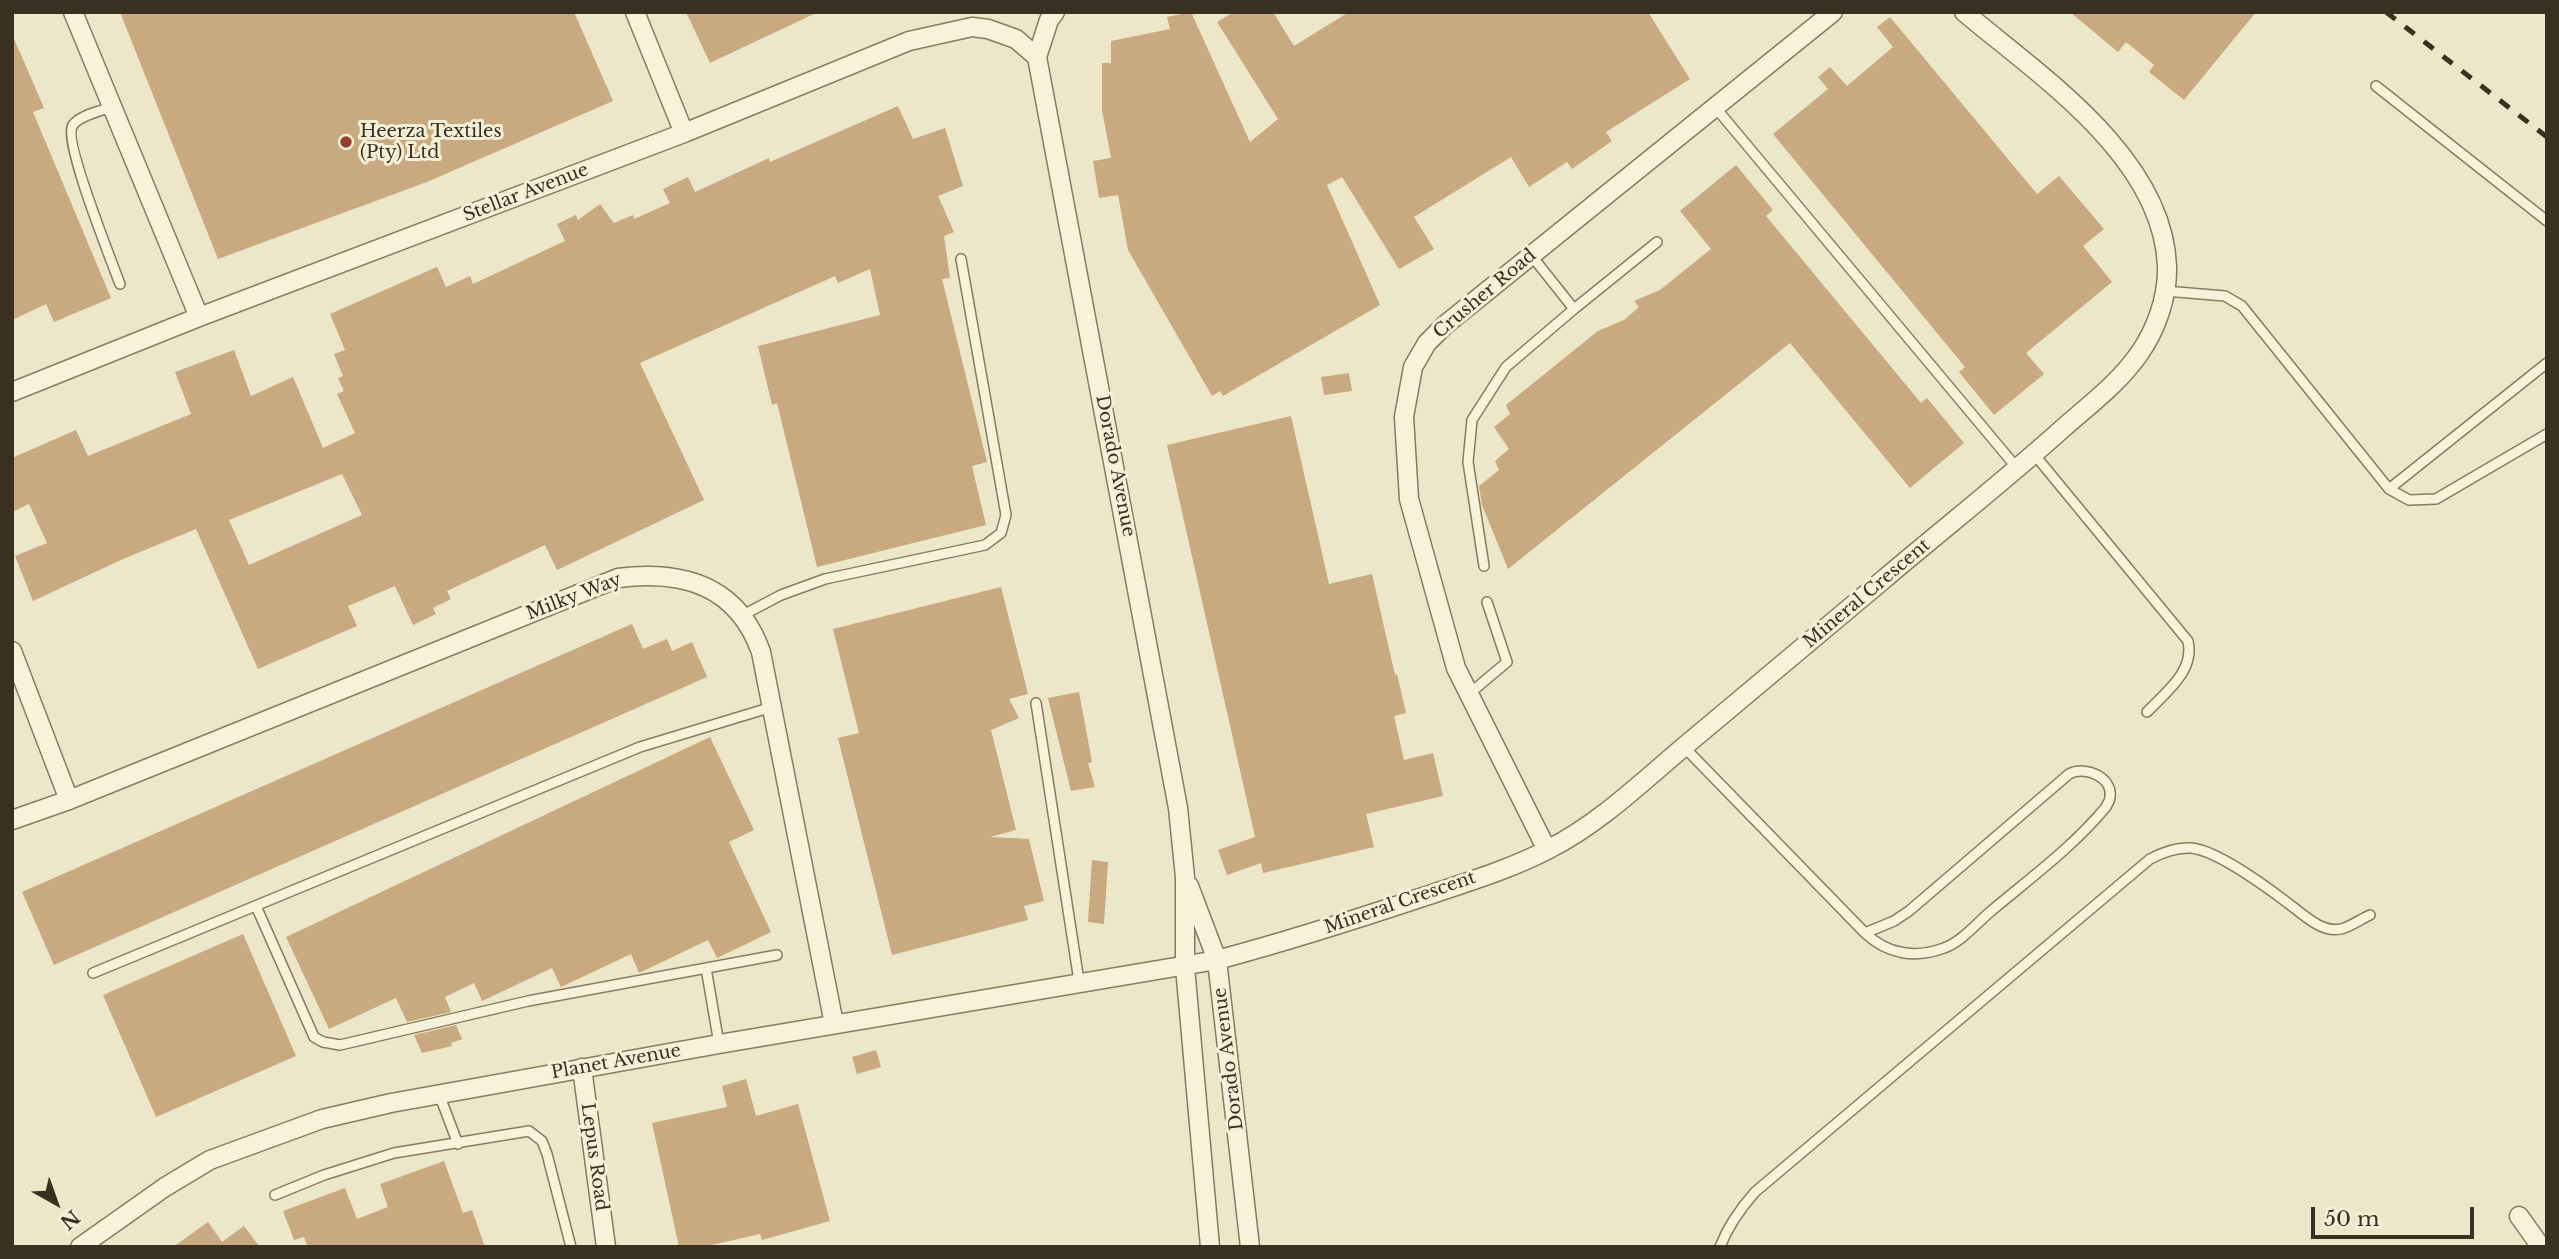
<!DOCTYPE html>
<html>
<head>
<meta charset="utf-8">
<style>
	body { margin:0 }
	#map { position:relative; width:2559px; height:1259px; overflow:hidden; background:#ece7c8; font-family:"Libre Baskerville",serif }
	canvas { display:block }
	.frame { position:absolute; inset:0; border:14px solid #393021; pointer-events:none }
	.north { position:absolute; left:21px; top:1168px; width:70px; height:70px; -webkit-text-stroke:5px #f4f0d8; paint-order:stroke; rotate:140deg; font-size:19px; font-weight:700; line-height:28px; text-align:center; color:#393021 }
	.north::after { content:''; display:block; margin:auto; width:24px; height:32px; background:#393021; clip-path:polygon(50% 0,100% 100%,50% 72%,0 100%) }
	.scale { position:absolute; left:2311px; top:1207px; width:163px; height:32px; box-sizing:border-box; border:4px solid #393021; border-top:0; padding-left:9px; font-size:21px; line-height:24px; white-space:nowrap; color:#393021; -webkit-text-stroke:5px #f4f0d8; paint-order:stroke }
</style>
</head>
<body>
<div id="map">
<canvas width="2559" height="1259"></canvas>
<div class="frame"></div>
<div class="north">N</div>
<div class="scale">50 m</div>
</div>
<script>
const ctx = document.querySelector('canvas').getContext('2d');
ctx.lineJoin = 'round';
function fill(path, color) { ctx.fillStyle = color; ctx.fill(path, 'evenodd'); }
function stroke(path, color, width, dash) { ctx.strokeStyle = color; ctx.lineWidth = width; ctx.lineCap = dash ? 'butt' : 'round'; ctx.setLineDash(dash || []); ctx.stroke(path); }
function write(font, color, halo, rows, align = 'center') {
  ctx.font = font + ' "Libre Baskerville",serif'; ctx.lineWidth = 6; ctx.setLineDash([]); ctx.textBaseline = 'middle'; ctx.strokeStyle = halo; ctx.fillStyle = color; for (const [text, x, y, turn = 0] of rows) {
    ctx.save(); ctx.translate(x, y); ctx.rotate((+turn || 0) * Math.PI / 180); ctx.textAlign = isNaN(turn) ? turn : align; if (halo) ctx.strokeText(text, 0, 0); ctx.fillText(text, 0, 0); ctx.restore();
  }
}
const building = new Path2D(`
	M120 12H574L613 101 427 182 218 259Z
	M686 12H818L710 63Z
	M1191 12 1250 142 1278 119 1217 22 1234 12H1273L1294 46 1349 12H1648L1690 79 1606 132 1612 141 1572 169 1567 162 1529 187 1511 157 1414 217 1434 249 1399 269 1342 177 1327 185 1380 305 1223 396 1220 391 1212 396 1128 250 1118 195 1099 198 1093 161 1111 158 1102 110V63H1111V41L1170 29 1167 17Z
	M2070 12H2256L2184 100 2149 72 2154 65 2126 42 2118 52Z
	M1890 17 2037 194 2059 176 2104 229 2083 246 2112 282 2026 353 2044 374 1994 415 1959 372 1965 367 1773 134 1828 89 1818 77 1830 67 1847 86 1893 47 1877 27Z
	M12 34 44 108 33 112 111 298 54 322 46 304 12 320Z
	M898 106 913 139 945 128 963 186 938 196 954 232 944 236 950 278 942 279 987 462 972 466 986 525 817 567 777 403 772 405 758 346 880 315 870 269 838 283 835 276 640 363 704 500 557 570 545 545 447 591 451 599 433 608 436 614 413 625 395 586 348 606 357 626 258 669 196 529 123 559 33 601 15 556 47 543 29 504 12 512V458L76 430 88 456 191 414 175 372 234 350 251 396 293 377 323 448 355 433 337 394 344 391 338 378 343 376 334 354 345 350 330 314 437 267 446 287 470 276 473 284 565 241 557 224 576 215 578 220 600 204 614 223 633 215 634 219 670 203 663 189 688 177 695 192 769 158 770 162ZM342 474 362 515 249 565 229 520Z
	M1736 165 1773 210 1766 216 1921 403 1927 398 1964 443 1910 488 1790 343 1508 569 1482 505 1479 486 1499 470 1495 461 1509 449 1494 427 1510 414 1506 405 1598 331 1624 320 1639 307 1634 301 1660 290 1711 249 1680 211Z
	M1349 373 1352 391 1324 395 1321 377Z
	M1291 416 1329 584 1372 574 1395 675 1397 674 1406 713 1394 716 1404 760 1433 753 1443 796 1366 814 1374 847 1263 873 1261 863 1227 875 1218 850 1255 837 1167 445Z
	M1001 587 1028 694 1009 699 1019 718 991 730 1016 830 990 837 1029 839 1044 901 1024 906 1028 920 892 955 838 738 859 733 833 629Z
	M632 624 643 649 667 639 672 651 692 642 707 677 54 965 22 892Z
	M1079 692 1092 762 1088 763 1095 787 1071 791 1048 698Z
	M710 737 754 830 729 842 771 932 717 958 708 940 639 973 631 954 561 987 552 968 482 1001 474 983 445 997 451 1012 407 1022 396 998 329 1029 286 937Z
	M1092 860 1108 862 1104 924 1088 922Z
	M243 934 296 1056 156 1117 103 995Z
	M456 1025 462 1039 451 1043 452 1046 422 1053 414 1035Z
	M876 1050 881 1067 857 1074 852 1057Z
	M746 1079 756 1116 798 1104 830 1221 762 1240 760 1234 703 1247H679L652 1123 727 1107 722 1086Z
	M444 1161 463 1213 472 1210 485 1247H308L304 1237 294 1240 283 1211 345 1188 357 1219 388 1207 380 1184Z
	M208 1222 222 1242 244 1226 260 1247H173Z`);
const service = new Path2D(`
	M2376 86 2547 221
	M112 107C101 111 80 115 73 125 62 138 112 262 120 284
	M1715 107 2017 468
	M2165 291 2225 296 2242 306 2389 489 2409 500 2436 499 2547 434
	M1574 309 1657 242
	M2034 454 2188 641C2195 671 2166 692 2147 712
	M2389 489 2547 363
	M1484 566 1468 462 1472 420 1506 367 1574 309 1531 255
	M743 615 781 595 825 579 985 545 1001 533 1006 515 961 259
	M1469 694 1507 662 1487 602
	M1036 703 1079 981
	M1684 747 1865 933C1887 954 1915 959 1944 948 1961 942 1976 924 1990 912 2029 879 2073 847 2106 807 2107 804 2110 801 2110 797 2113 778 2086 765 2069 774L1909 911 1894 921 1865 933
	M256 906 314 1037 323 1042 340 1045 528 1001 777 955
	M706 968 719 1044
	M93 973 640 747 772 707
	M439 1094 458 1144
	M275 1195 324 1175 394 1153 529 1131 542 1141 547 1154 571 1247
	M1720 1247C1728 1226 1740 1209 1755 1192L2150 859C2163 852 2177 847 2191 848 2217 850 2271 890 2293 907 2306 917 2323 933 2341 929 2350 927 2361 919 2370 915`);
const minor = new Path2D(`
	M73 12 199 317
	M635 12 684 133
	M1055 12 1049 20 1037 57 1178 808 1185 877V967L1210 1247
	M12 392 199 317 684 133 909 41 972 27 988 29 1016 39 1037 57
	M12 651 69 800
	M12 820 69 800 618 578C683 570 737 585 761 652L834 1024
	M1547 850 1456 668 1409 499 1404 417 1413 367 1427 343 1445 325 1833 12
	M1189 886 1217 960 1250 1247
	M582 1068 606 1247
	M2519 1216 2541 1247
	M80 1247 165 1187 210 1160 322 1119 391 1103 719 1044 1217 960C1288 941 1357 919 1426 896 1467 882 1511 869 1549 849 1600 823 1642 782 1686 745 1751 690 1817 635 1883 580 1942 530 2003 482 2061 430 2088 406 2118 384 2139 354 2156 330 2168 297 2167 266 2163 157 2040 76 1964 12`);
const rail = new Path2D(`
	M2386 12 2547 137`);
const markers = [
	[346,142,7,"#944031"]
];
const poiNames = [
	["Heerza Textiles",360,132],
	["(Pty) Ltd",360,153]
];
const streetNames = [
	["Stellar Avenue",526,193,-21],
	["Crusher Road",1485,294,-40],
	["Dorado Avenue",1115,466,79],
	["Mineral Crescent",1867,594,-40],
	["Milky Way",574,597,-21],
	["Mineral Crescent",1400,903,-19],
	["Dorado Avenue",1229,1059,-97],
	["Planet Avenue",616,1062,-10],
	["Lepus Road",594,1157,82]
];
fill(building, '#c8a980');
stroke(service, '#887b5e', 12);
stroke(minor, '#887b5e', 21);
stroke(service, '#f7f3db', 9);
stroke(minor, '#f7f3db', 18);
stroke(rail, '#393021', 5, [12, 12]);
for (const [x, y, r, color] of markers) { const dot = new Path2D(); dot.arc(x, y, r, 0, 2 * Math.PI); ctx.fillStyle = color; ctx.fill(dot); stroke(dot, '#f4f0d8', 2.5); }
write('18px', '#393021', '#f4f0d8', poiNames, 'left');
write('18px', '#393021', '#f4f0d8', streetNames);
</script>
</body>
</html>
